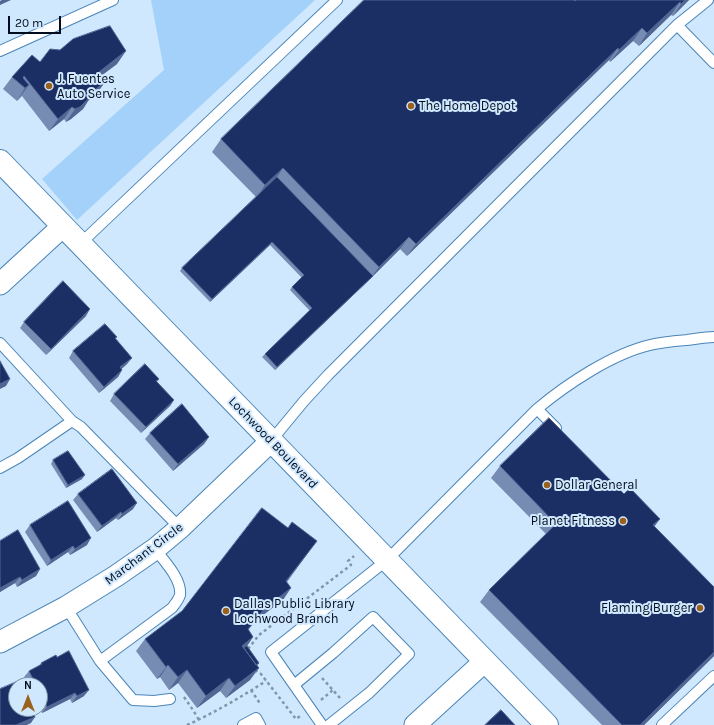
<!DOCTYPE html>
<html>
<head>
<meta charset="utf-8">
<style>
	body { margin:0 }
	#map { position:relative; width:714px; height:725px; overflow:hidden; background:#d0e8fe; font-family:Karla,sans-serif }
	canvas { display:block }
	.north { position:absolute; left:8px; top:677px; width:40px; height:40px; box-sizing:border-box; background:#d0e8fe; border:1px solid #7d90a4; border-radius:50%; rotate:0deg; font-size:11px; font-weight:700; line-height:16px; text-align:center; color:#000c1e }
	.north::after { content:''; display:block; margin:auto; width:14px; height:18px; background:#9a611e; clip-path:polygon(50% 0,100% 100%,50% 72%,0 100%) }
	.scale { position:absolute; left:8px; top:16px; width:53px; height:18px; box-sizing:border-box; border:2px solid #000c1e; border-top:0; padding-left:5px; font-size:12px; line-height:14px; white-space:nowrap; color:#000c1e; -webkit-text-stroke:3px #d0e8fe; paint-order:stroke }
</style>
</head>
<body>
<div id="map">
<canvas width="714" height="725"></canvas>
<div class="north">N</div>
<div class="scale">20 m</div>
</div>
<script>
const ctx = document.querySelector('canvas').getContext('2d');
ctx.lineJoin = 'round';
function fill(path, color) { ctx.fillStyle = color; ctx.fill(path, 'evenodd'); }
function stroke(path, color, width, dash) { ctx.strokeStyle = color; ctx.lineWidth = width; ctx.lineCap = dash ? 'butt' : 'round'; ctx.setLineDash(dash || []); ctx.stroke(path); }
function write(font, color, halo, rows, align = 'center') {
  ctx.font = font + ' Karla,sans-serif'; ctx.lineWidth = 4; ctx.setLineDash([]); ctx.textBaseline = 'middle'; ctx.strokeStyle = halo; ctx.fillStyle = color; for (const [text, x, y, turn = 0] of rows) {
    ctx.save(); ctx.translate(x, y); ctx.rotate((+turn || 0) * Math.PI / 180); ctx.textAlign = isNaN(turn) ? turn : align; if (halo) ctx.strokeText(text, 0, 0); ctx.fillText(text, 0, 0); ctx.restore();
  }
}
const green = new Path2D(`
	M151 0H315L77 220 42 179 164 70Z`);
const path = new Path2D(`
	M248 649 259 635 351 565 348 561 354 556
	M255 670 261 674 296 719 300 716
	M322 678 340 698
	M251 690 261 705
	M184 697 193 710 199 720
	M321 700 333 690
	M187 725C214 713 241 697 266 681`);
const lane = new Path2D(`
	M708 0 677 25 714 63
	M0 51 113 0
	M80 244 337 0
	M0 343 72 421
	M556 428 537 409C567 384 612 354 650 345 662 342 675 341 687 340 696 339 705 337 714 337
	M271 441 304 401 328 375 677 25
	M0 468 18 458 72 421 81 427 180 528
	M66 607 100 661 133 700 154 701 170 699
	M100 661 172 608C175 604 179 599 180 595 182 579 164 561 155 549
	M294 685 322 725
	M243 725 256 718 260 725
	M329 725 369 693 409 654 373 617 333 653 294 685 271 652 387 560 537 409
	M662 725 714 676`);
const street = new Path2D(`
	M0 284 63 226
	M0 642 66 607 116 576 155 549 180 528 271 441
	M415 725 485 661`);
const secondary = new Path2D(`
	M0 161 547 725`);
const wall = new Path2D(`
	M689 0 673 16 671 15 639 46 633 41 610 62 609 60 407 256 400 249 370 279 275 370 262 357 265 354 310 311 290 290 292 287 302 278 270 245 210 302 180 271 182 268 256 197 212 152 221 139 575 1Z
	M40 62 117 64 101 76 97 93 88 101 83 109 71 119 66 122 64 119 49 131 22 96 17 101 3 89 12 77Z
	M86 316 46 355 20 328 24 322Z
	M117 337 115 339 127 364 121 369 122 370 118 377 99 393 69 358 73 351Z
	M159 379 157 382 174 400 170 406 141 433 110 401 114 394Z
	M150 433 209 437 204 444 173 471 145 439Z
	M53 460 82 479 66 488 51 464Z
	M500 466 654 526 714 587V656L644 725H602L480 602 489 590 546 534 491 478Z
	M78 494 133 509 118 520 116 518 97 532 73 500Z
	M30 525 87 545 70 555 68 552 47 566 25 532Z
	M0 541 40 569 36 576 17 587 15 583 0 592Z
	M308 553 287 582 283 600 255 621 248 630 253 637 247 646 259 663 257 666 250 680 226 698 220 691 197 708 178 683 169 690 160 677 157 679 136 651 145 639Z
	M41 663 84 696 72 703 70 699 42 713 40 709V685H28L24 677 29 671 39 666Z`);
const shadedWall = new Path2D(`
	M2 0H11L0 5V1Z
	M685 0H689L673 16 681 4Z
	M680 2 671 15 639 46 647 33Z
	M642 28 633 41 610 62 619 50Z
	M618 48 609 60 407 256 416 244Z
	M126 51 117 64 90 84 99 72Z
	M106 81 97 93 88 101 83 109 71 119 66 122 75 109 90 94Z
	M29 85 17 101 25 88Z
	M72 107 64 119 49 131 58 119Z
	M283 168 275 180 257 197 265 185Z
	M409 237 400 249 370 279 379 267Z
	M272 242 270 245 210 302 212 299Z
	M373 276 370 279 275 370 277 367Z
	M90 309 86 316 46 355 51 349Z
	M132 358 127 364 116 374 120 367Z
	M122 370 118 377 99 393 104 387Z
	M10 379 6 386 0 389V384Z
	M174 400 170 406 141 433 146 427Z
	M209 437 204 444 173 471 178 464Z
	M85 475 82 479 66 488 68 485Z
	M137 503 133 509 118 520 122 514Z
	M121 512 116 518 97 532 102 526Z
	M660 519 651 531 653 525Z
	M91 538 87 545 70 555 75 549Z
	M317 541 278 593 286 581Z
	M73 546 68 552 47 566 51 560Z
	M40 569 36 576 17 587 22 580Z
	M20 577 15 583 0 592V588Z
	M291 588 283 600 255 621 239 642 248 629 264 609Z
	M253 637 245 649 242 646Z
	M714 652V656L644 725H640Z
	M168 665 160 677 157 679 166 667Z
	M259 668 250 680 226 698 235 686Z
	M187 670 178 683 169 690 178 677Z
	M229 678 220 691 197 708 206 696Z
	M89 690 84 696 72 703 77 696Z
	M75 693 70 699 42 713 47 707Z
	M35 717 31 723 27 725H16Z`);
const building = new Path2D(`
	M364 0H574L575 1 576 0H685L681 4 680 2 647 33 642 28 619 50 618 48 416 244 409 237 379 267 283 168 265 185 221 139Z
	M110 26 126 51 99 72 106 81 90 94 91 96 80 107 75 109 72 107 58 119 24 76 23 78 29 85 25 88 12 77 32 55 40 62 50 49 60 50 73 39Z
	M277 177 373 276 277 367 265 354 312 308 292 287 304 275 272 242 212 299 182 268Z
	M63 281 90 309 51 349 24 322Z
	M105 324 117 337 115 338 132 358 120 367 122 370 104 387 73 351Z
	M0 361 10 379 0 384Z
	M145 364 159 379 156 381 174 400 146 427 114 394Z
	M182 404 209 437 178 464 150 433Z
	M549 418 624 494 630 488 660 519 653 525 714 587V652L640 725H622L489 590 556 524 500 466Z
	M68 451 85 475 68 485 53 460Z
	M112 469 137 503 122 514 121 512 102 526 78 494Z
	M68 501 91 538 75 549 73 546 51 560 30 525Z
	M262 508 288 528 292 522 317 541 286 581 291 588 264 609 248 629 253 637 242 646 259 668 235 686 229 678 206 696 187 670 178 677 168 665 166 667 145 639 182 611Z
	M18 530 40 569 22 580 20 577 0 588V541Z
	M247 646 259 663 256 665 244 648Z
	M69 651 89 690 77 696 75 693 47 707 40 693V685H36L29 671 42 664 41 663 56 655 57 657Z
	M19 681 21 685H16V709H32L35 717 16 725H0V689Z
	M501 710 515 725H485Z`);
const markers = [
	[49,86,4,"#9a611e"],
	[411,106,4,"#9a611e"],
	[547,485,4,"#9a611e"],
	[623,521,4,"#9a611e"],
	[700,608,4,"#9a611e"],
	[226,611,4,"#9a611e"]
];
const poiNames = [
	["J. Fuentes",57,79],
	["Auto Service",57,94],
	["The Home Depot",419,106],
	["Dollar General",555,485],
	["Planet Fitness",615,521,"right"],
	["Dallas Public Library",234,604],
	["Lochwood Branch",234,619],
	["Flaming Burger",692,608,"right"]
];
const streetNames = [
	["Lochwood Boulevard",273,443,46],
	["Marchant Circle",144,554,-37]
];
fill(green, '#a4d1f9');
stroke(lane, '#4a85b7', 12);
stroke(street, '#4a85b7', 23);
stroke(secondary, '#4a85b7', 24);
stroke(path, '#8296aa', 2.5, [3, 3]);
stroke(lane, '#fff', 10);
stroke(street, '#fff', 21);
stroke(secondary, '#fff', 22);
fill(wall, '#768cb2');
fill(shadedWall, '#516693');
fill(building, '#1b2f65');
stroke(building, '#516693', 1);
for (const [x, y, r, color] of markers) { const dot = new Path2D(); dot.arc(x, y, r, 0, 2 * Math.PI); ctx.fillStyle = color; ctx.fill(dot); stroke(dot, '#d0e8fe', 1.5); }
write('13px', '#000c1e', '#d0e8fe', poiNames, 'left');
write('13px', '#000c1e', '#d0e8fe', streetNames);
</script>
</body>
</html>
